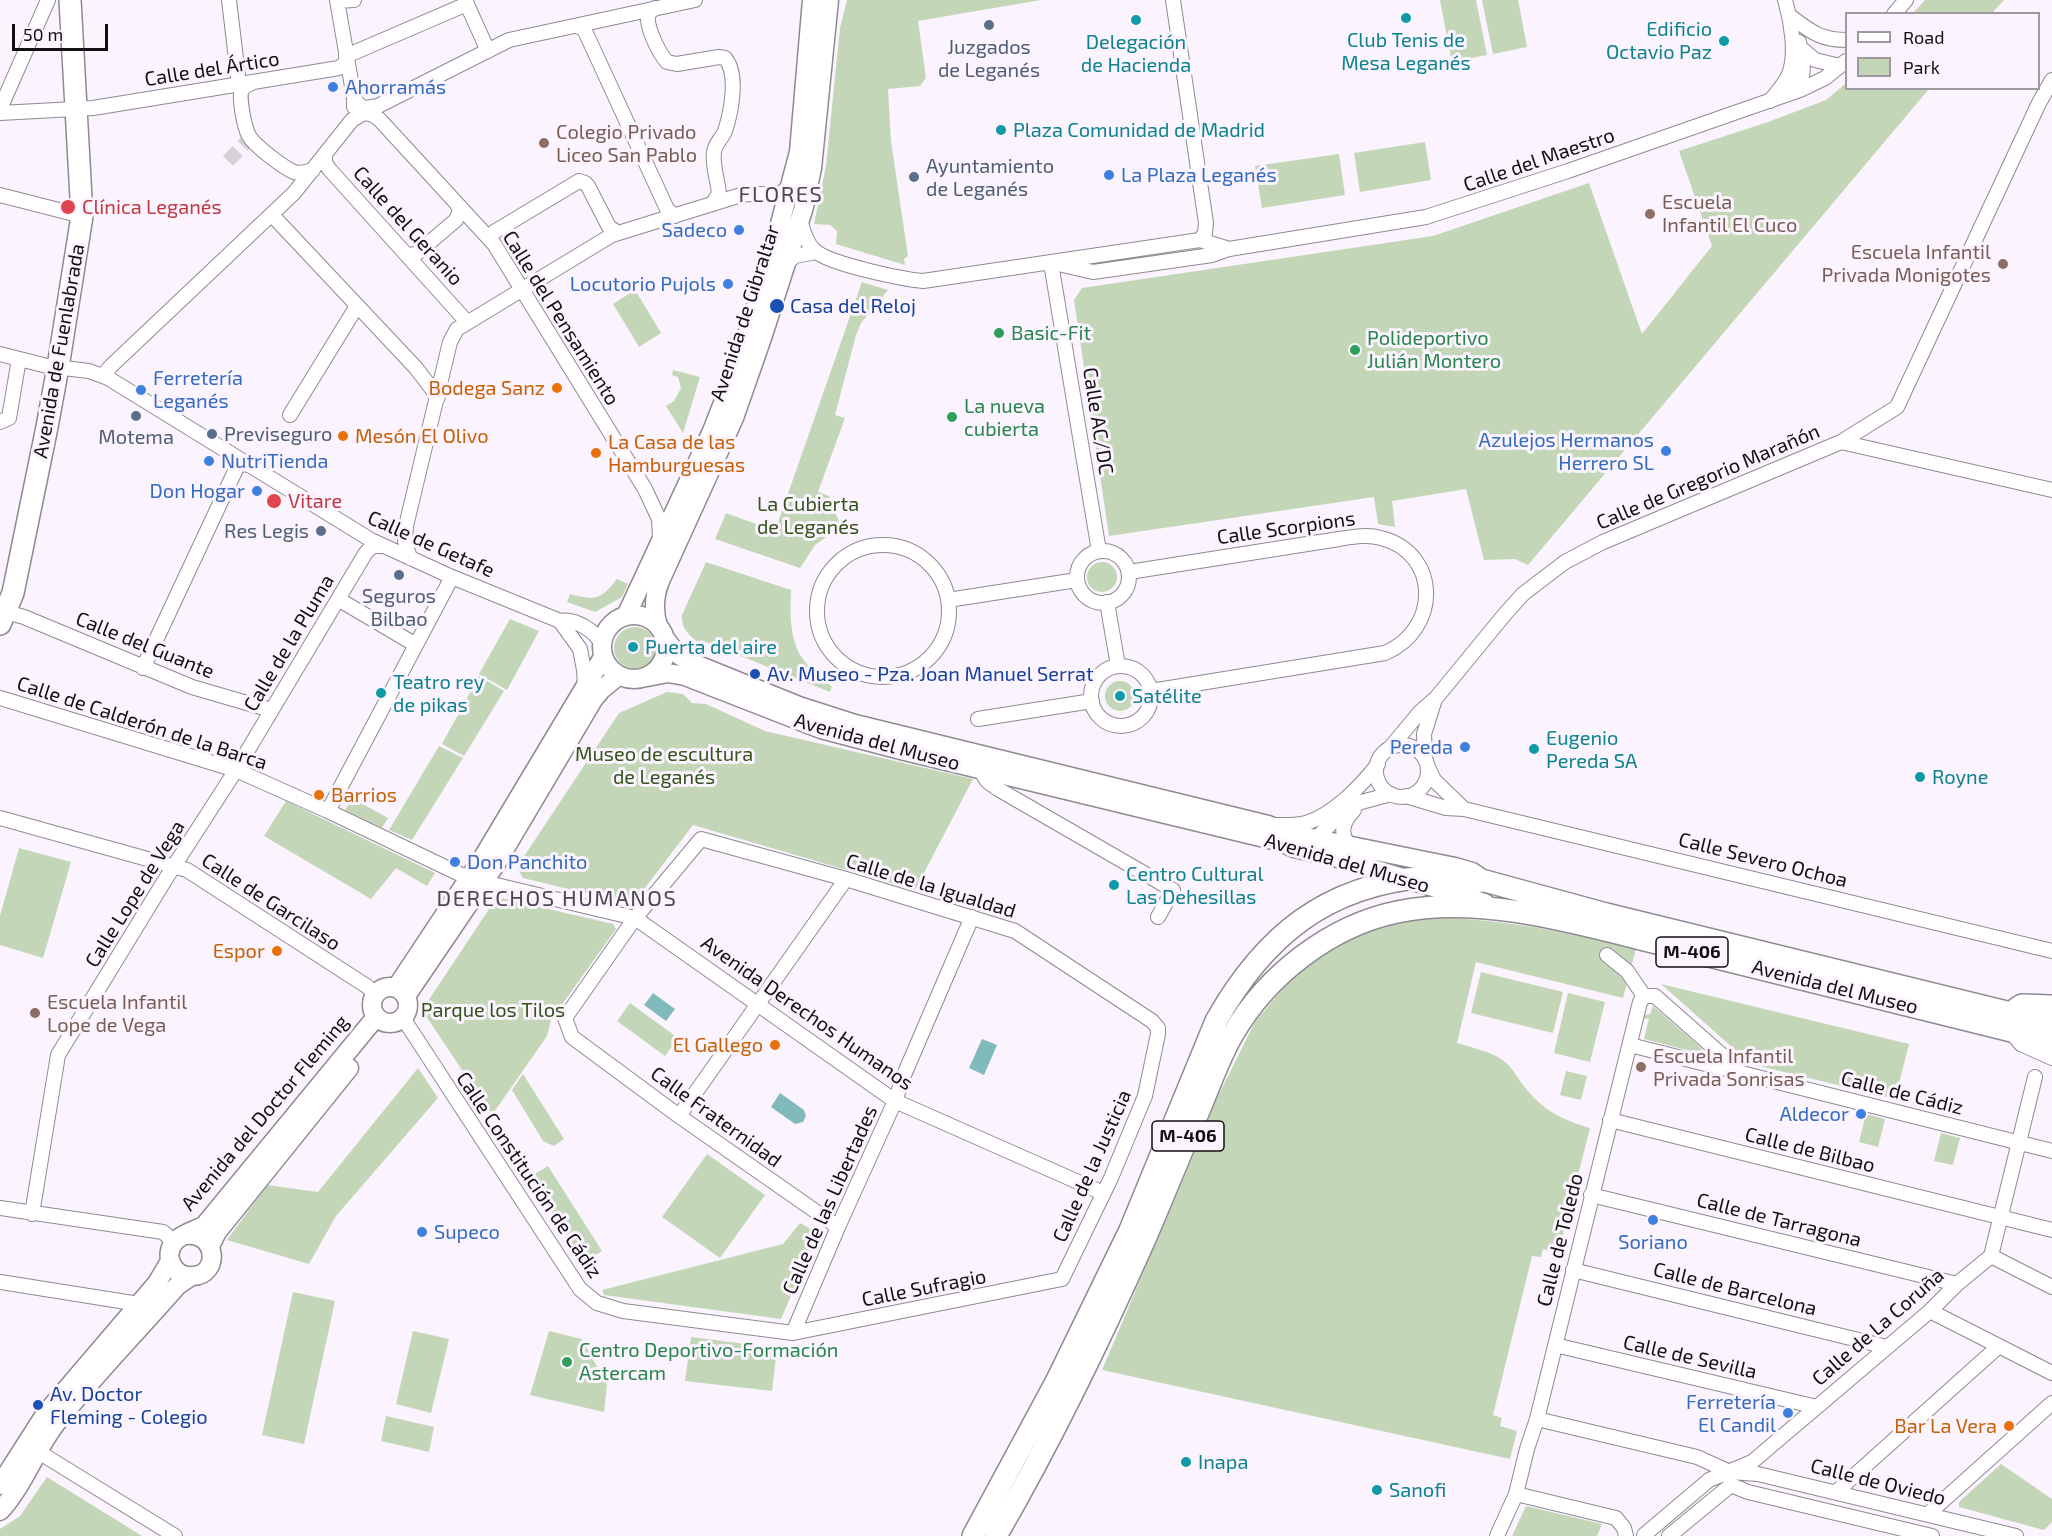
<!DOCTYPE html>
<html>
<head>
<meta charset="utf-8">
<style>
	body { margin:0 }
	#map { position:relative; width:2052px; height:1536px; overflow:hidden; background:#fbf3fd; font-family:"Exo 2",sans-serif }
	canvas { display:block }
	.legend { position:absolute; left:1845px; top:12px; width:195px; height:78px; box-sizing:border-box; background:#fbf3fd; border:2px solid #9e989f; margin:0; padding:8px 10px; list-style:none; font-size:18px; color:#121013 }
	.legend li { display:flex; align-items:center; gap:12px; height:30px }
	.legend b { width:30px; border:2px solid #9e989f }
	.scale { position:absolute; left:12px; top:24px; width:96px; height:27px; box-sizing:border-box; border:3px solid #121013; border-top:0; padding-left:8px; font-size:18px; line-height:21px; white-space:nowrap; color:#121013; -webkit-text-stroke:4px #fbf3fd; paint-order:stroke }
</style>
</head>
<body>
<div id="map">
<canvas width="2052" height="1536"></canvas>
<ul class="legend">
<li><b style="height:8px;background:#fff"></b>Road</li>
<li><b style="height:16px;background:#c3d7b8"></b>Park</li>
</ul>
<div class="scale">50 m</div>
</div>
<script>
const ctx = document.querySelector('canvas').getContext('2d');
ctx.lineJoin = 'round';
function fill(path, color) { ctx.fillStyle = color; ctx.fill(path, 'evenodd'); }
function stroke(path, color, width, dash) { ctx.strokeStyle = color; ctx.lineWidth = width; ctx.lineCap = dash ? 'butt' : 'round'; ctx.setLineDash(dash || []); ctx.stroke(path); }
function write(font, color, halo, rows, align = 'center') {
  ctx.font = font + ' "Exo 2",sans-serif'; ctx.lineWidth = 6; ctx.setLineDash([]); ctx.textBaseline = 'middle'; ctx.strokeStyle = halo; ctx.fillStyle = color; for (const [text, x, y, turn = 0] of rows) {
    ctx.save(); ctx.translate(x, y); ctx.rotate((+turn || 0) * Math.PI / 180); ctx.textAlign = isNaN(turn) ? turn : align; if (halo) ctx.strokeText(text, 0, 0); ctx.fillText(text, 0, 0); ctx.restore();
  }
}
const green = new Path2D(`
	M847 0H1041L918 21 926 78 920 86 888 89 891 141 908 256 904 259 905 265 836 244 837 231 830 225 814 224 826 166 840 28Z
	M1440 0H1476L1487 55 1452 62Z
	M1482 0H1518L1527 47 1493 54Z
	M1925 0H2004L1992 13H1913Z
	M1846 83V88L1929 89 1528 565 1515 559 1484 560 1466 489 1392 501 1395 527 1378 524 1374 497 1109 536 1074 300 1082 288 1433 236 1589 183 1642 334 1712 246 1679 151 1768 122 1826 100Z
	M1425 142 1431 180 1360 192 1354 153Z
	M1339 154 1345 195 1262 208 1255 166Z
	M862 282 888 290 861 323 856 335 835 415 845 418 818 492 829 496 841 527 815 545 800 568 715 539 726 513 775 531Z
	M635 290 661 333 639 347 613 304Z
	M673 370 700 377 683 433 666 406 674 401 681 388 678 377 672 375Z
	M706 562 791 590C790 614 789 645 807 664 814 672 823 680 832 687L830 692 701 640 699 643C689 635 681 629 682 615Z
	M1087 577a15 15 0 1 1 30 0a15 15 0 1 1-30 0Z
	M617 579 628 584 622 597 595 612 567 602 570 594C595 600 600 601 617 579Z
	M510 619 539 631 507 690 479 674Z
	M614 648a21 21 0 1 1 42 0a21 21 0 1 1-42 0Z
	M479 676 504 691 464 756 442 744Z
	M1105 696a15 15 0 1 1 30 0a15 15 0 1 1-30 0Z
	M667 692 683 694 692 703 706 704 765 731 973 779 915 890 693 825 635 901 629 904 523 878 517 867 619 713Z
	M439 746 463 758 412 840 389 830Z
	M352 798 388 818 382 828 345 810Z
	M286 801 435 873 427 886 396 868 371 899 264 836Z
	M19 848 71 862 43 958 0 945V916Z
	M497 897 613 924 616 929 551 1020 547 1036 492 1115 422 1010Z
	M1422 916C1495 919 1565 930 1636 949L1623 998 1476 962 1457 1043C1472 1048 1491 1051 1504 1061 1514 1069 1519 1081 1527 1090 1544 1111 1565 1121 1590 1128L1560 1246 1562 1247 1560 1253 1543 1249 1541 1257 1532 1256 1493 1415 1502 1418 1500 1426 1517 1431 1510 1459 1102 1370 1219 1094 1255 1022 1298 970 1349 937 1378 926Z
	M1481 972 1563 992 1553 1033 1471 1013Z
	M1661 984 1909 1044 1895 1099 1751 1064Z
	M1568 993 1605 1002 1590 1062 1554 1053Z
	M630 1003 678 1038 665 1056 617 1021Z
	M1653 1006 1699 1046 1706 1055 1644 1039 1649 1018 1640 1020 1641 1016 1650 1014Z
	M418 1068 438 1098 336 1216 309 1264 227 1240 267 1185 318 1192Z
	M1566 1071 1587 1076 1581 1100 1560 1095Z
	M523 1074 564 1139 554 1146 543 1141 512 1090Z
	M1866 1114 1885 1119 1878 1147 1859 1142Z
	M1941 1133 1960 1138 1953 1165 1934 1161Z
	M707 1154 765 1195 720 1258 662 1217Z
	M548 1166 602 1251 584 1262 530 1177Z
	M800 1223 818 1233 781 1319 604 1295 602 1290 783 1244Z
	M293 1292 335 1301 304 1444 262 1435Z
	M413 1331 449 1339 431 1413 396 1404Z
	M549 1331 582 1339 607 1385 604 1412 530 1395Z
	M691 1337 777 1348 772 1391 685 1381Z
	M386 1416 434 1427 429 1452 381 1441Z
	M2001 1464 2052 1499V1522L2044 1530 1959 1507V1502Z
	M47 1477 142 1536H0V1529L20 1516Z
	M1526 1506 1602 1524 1597 1536H1512Z`);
const water = new Path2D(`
	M653 993 675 1009 666 1021 644 1005Z
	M982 1039 997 1045 984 1075 969 1068Z
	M780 1093 804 1110 806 1116 803 1122 795 1124 771 1107Z`);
const minorTunnel = new Path2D(`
	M228 161 250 138`);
const minor = new Path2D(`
	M229 0 239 84
	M337 0 354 98V107
	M465 0 488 51
	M1173 0 1206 223 1205 233 1200 240
	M337 1 354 0
	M655 8 649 13C644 24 659 53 667 62L677 64 719 57 725 58C739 74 731 113 725 131 722 139 715 143 714 152 712 166 718 180 719 194L712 204
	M1894 14 1906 0
	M1790 16C1810 31 1820 40 1846 40
	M577 26 584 29 667 209 675 216
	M1797 45 1815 60 1840 66
	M346 56 467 4
	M250 84C247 85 244 86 242 90 238 97 245 129 249 136 255 146 284 168 294 172 301 174 307 172 313 170
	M1793 92C1808 78 1802 60 1799 42
	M354 98 358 104 380 120 494 244 645 489 659 519 660 539
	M1770 101C1777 92 1785 84 1789 74 1797 54 1791 20 1785 0
	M366 108 378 106 509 40 695 0
	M0 109 48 0
	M0 113 93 108 339 68 346 62 347 57
	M325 155V163L330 170 467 322
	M0 195 82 216
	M272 215 416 368 438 397
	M800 220C803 230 806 243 814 250 828 264 902 279 923 281L1200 240 1229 249
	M493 243 491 237 494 232 579 181 585 183 588 186 609 227 618 233
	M405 253 409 255 416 254 456 220 460 211 457 204
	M1051 263 1099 551
	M1054 263 1093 272 1212 255 1229 249 1426 217 1568 171 1800 90 1825 78 1846 61
	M786 264 795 256 816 252
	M0 354 47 366 89 371 108 378 371 540 452 577 560 621C575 618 596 631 602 645
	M108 378 106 372 111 366 294 193 352 120 364 113 374 115
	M290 415 357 306
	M0 422 9 418 19 359
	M1841 442 1897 407 2039 103 2052 80
	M817 611a66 66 0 1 1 132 0a66 66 0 1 1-132 0Z
	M1077 577a26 26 0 1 1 52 0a26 26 0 1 1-52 0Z
	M410 558 405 541 406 526 450 342 457 329 612 235 741 195C759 191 776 200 791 186
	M1129 572 1339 539C1352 537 1367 534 1381 538 1440 553 1441 629 1385 653L1151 691
	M338 599 416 645
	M948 600 1077 580
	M1107 602 1118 666
	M6 612 24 617 192 687 271 710
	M560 621 580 649 584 670 585 687
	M1091 696a30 30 0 1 1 60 0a30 30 0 1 1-60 0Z
	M143 668 237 467 242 464 249 465
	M0 698 236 770 328 811 468 878
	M978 719 1092 701
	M1376 771a26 26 0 1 1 52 0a26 26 0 1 1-52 0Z
	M1390 748 1420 712 1436 698 1505 614 1523 594 1565 562 1603 542 1841 442 2052 490
	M1425 758 1424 734 1435 699
	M1428 767 1434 780 1464 809
	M980 769 987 781 998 789 1173 890 1158 917
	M1406 796 1446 808 1464 809 2052 951
	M328 811 452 577
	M0 818 187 870 368 987 375 995
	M1273 825C1284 825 1296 826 1306 823 1333 815 1361 786 1378 764
	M1312 843 1345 809 1354 804 1391 794
	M1351 846C1338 835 1343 821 1354 810
	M485 880 492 884 635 918 895 1101 1103 1193
	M1607 955 1627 971 1644 996
	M1644 996H1655L1740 1071
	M403 1018 580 1289 597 1303 623 1311 793 1333 1062 1279 1111 1178 1145 1096 1158 1034V1028L1152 1021 1015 931 846 879 701 839 635 918 565 1018 572 1037 679 1116 838 1227
	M2010 1031 2021 1044 2052 1058
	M1630 1045 2052 1151
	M679 1116 846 879
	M1610 1120 2052 1230
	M1591 1195 1957 1284
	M0 1208 163 1232 174 1242
	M32 1214 58 1055 165 880 236 770 365 554 372 546H382
	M1991 1256 2052 1287
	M1573 1270 1887 1347
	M0 1282 139 1304
	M1930 1311 2052 1373
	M793 1333 838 1227 895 1101 904 1075 972 917
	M1555 1345 1817 1407
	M1537 1419 1697 1457 1730 1472 1758 1474 2016 1536
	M37 1451 175 1536
	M1731 1485 1748 1492 1932 1536
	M1836 1492 1999 1346
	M1516 1494 1616 1518 1624 1528 1626 1536
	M1928 1514 2052 1403
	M1644 1535 1709 1480 1752 1462 1930 1311 1957 1284 1991 1256 2035 1077
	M1497 1536 1516 1494 1527 1449 1537 1419 1640 1002 1644 996
	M1669 1536 1731 1485`);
const major = new Path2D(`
	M602 647a32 32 0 1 1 64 0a32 32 0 1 1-64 0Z
	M626 616 712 431 734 375 768 269 799 152 812 0
	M658 626C653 610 654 596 660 581L734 418 763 335 804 207 812 168 829 0
	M664 637 676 653 688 661 799 706 855 724 1268 825 1287 833 1455 867 1472 872 1485 881
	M647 677 668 673 685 676 821 729 901 750 1281 842 1294 848 1331 856 1485 903
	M372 1005a18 18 0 1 1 36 0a18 18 0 1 1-36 0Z
	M396 988 485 854 603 657
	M406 996 497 862 593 700 601 690 618 676
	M186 1235C218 1232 220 1275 193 1276 174 1278 162 1256 175 1241 182 1234 195 1230 204 1226L376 1017
	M210 1246 217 1232 349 1068
	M0 1485 46 1413 157 1283 170 1261
	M0 1511C24 1485 35 1450 57 1422 92 1378 132 1337 169 1295L178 1285 190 1277`);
const highway = new Path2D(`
	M0 624 13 593 47 427 58 367 82 216 70 0
	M2017 1008 2022 1005 2052 1006
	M973 1536 1056 1382 1130 1230 1216 1021C1264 936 1326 885 1426 877 1446 876 1466 884 1485 881L1606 914 2052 1023
	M996 1536C1051 1441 1100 1340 1145 1239 1164 1195 1182 1150 1201 1106 1211 1082 1220 1056 1233 1034 1267 975 1330 926 1397 912 1488 893 1592 928 1681 949 1805 979 1928 1011 2052 1041`);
const markers = [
	[1406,18,6,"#0f9aa8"],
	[1136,20,6,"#0f9aa8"],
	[989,25,6,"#5c6f8a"],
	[1724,41,6,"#0f9aa8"],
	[333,87,6,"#3f7fe0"],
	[1001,130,6,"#0f9aa8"],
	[544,143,6,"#8d6e63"],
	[1109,175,6,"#3f7fe0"],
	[914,177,6,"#5c6f8a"],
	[68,207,8,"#e0444e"],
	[1650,214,6,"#8d6e63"],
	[739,230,6,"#3f7fe0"],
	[2003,264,6,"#8d6e63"],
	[728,284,6,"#3f7fe0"],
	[777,306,8,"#1a4fb4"],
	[999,333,6,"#2e9e5b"],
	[1355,350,6,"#2e9e5b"],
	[557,388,6,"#e8710a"],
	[141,390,6,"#3f7fe0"],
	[136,416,6,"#5c6f8a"],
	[952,417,6,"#2e9e5b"],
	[212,434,6,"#5c6f8a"],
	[343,436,6,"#e8710a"],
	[1666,451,6,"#3f7fe0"],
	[596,453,6,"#e8710a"],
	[209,461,6,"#3f7fe0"],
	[257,491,6,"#3f7fe0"],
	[274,501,8,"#e0444e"],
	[321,531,6,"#5c6f8a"],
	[399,575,6,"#5c6f8a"],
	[633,647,6,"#0f9aa8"],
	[755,674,6,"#1a4fb4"],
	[381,693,6,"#0f9aa8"],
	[1120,696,6,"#0f9aa8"],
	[1465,747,6,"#3f7fe0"],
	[1534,749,6,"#0f9aa8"],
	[1920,777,6,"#0f9aa8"],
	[319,795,6,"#e8710a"],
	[455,862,6,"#3f7fe0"],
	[1114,885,6,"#0f9aa8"],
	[277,951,6,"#e8710a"],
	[35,1013,6,"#8d6e63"],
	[775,1045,6,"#e8710a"],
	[1641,1067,6,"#8d6e63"],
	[1861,1114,6,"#3f7fe0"],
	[1653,1220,6,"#3f7fe0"],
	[422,1232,6,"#3f7fe0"],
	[567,1362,6,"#2e9e5b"],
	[38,1405,6,"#1a4fb4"],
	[1788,1413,6,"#3f7fe0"],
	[2009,1426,6,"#e8710a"],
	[1186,1462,6,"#0f9aa8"],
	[1377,1490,6,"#0f9aa8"]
];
const shields = [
	[1692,952,72],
	[1188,1136,72]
];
const shieldNames = [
	["M-406",1692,952],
	["M-406",1188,1136]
];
const cultureNames = [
	["Edificio",1712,29,"right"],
	["Octavio Paz",1712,52,"right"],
	["Club Tenis de",1406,40,"center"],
	["Mesa Leganés",1406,63,"center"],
	["Delegación",1136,42,"center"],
	["de Hacienda",1136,65,"center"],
	["Plaza Comunidad de Madrid",1013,130],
	["Puerta del aire",645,647],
	["Teatro rey",393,682],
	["de pikas",393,705],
	["Satélite",1132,696],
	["Eugenio",1546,738],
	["Pereda SA",1546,761],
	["Royne",1932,777],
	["Centro Cultural",1126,874],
	["Las Dehesillas",1126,897],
	["Inapa",1198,1462],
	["Sanofi",1389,1490]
];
const serviceNames = [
	["Juzgados",989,47],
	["de Leganés",989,70],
	["Ayuntamiento",926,166,"left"],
	["de Leganés",926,189,"left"],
	["Previseguro",224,434,"left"],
	["Motema",136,437],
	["Res Legis",309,531,"right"],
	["Seguros",399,596],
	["Bilbao",399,619]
];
const streetNames = [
	["Calle del Ártico",212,69,-9],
	["Calle del Maestro",1539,160,-19],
	["Calle del Geranio",408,226,48],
	["Avenida de Gibraltar",745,313,-72],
	["Calle del Pensamiento",561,318,58],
	["Avenida de Fuenlabrada",59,351,-80],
	["Calle AC/DC",1098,421,81],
	["Calle de Gregorio Marañón",1708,477,-23],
	["Calle Scorpions",1286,528,-8],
	["Calle de Getafe",431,544,24],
	["Calle de la Pluma",289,643,-59],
	["Calle del Guante",145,645,22],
	["Calle de Calderón de la Barca",142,723,18],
	["Avenida del Museo",877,742,15],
	["Calle Severo Ochoa",1763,860,14],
	["Avenida del Museo",1347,863,16],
	["Calle de la Igualdad",931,886,17],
	["Calle Lope de Vega",135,894,-58],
	["Calle de Garcilaso",271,902,33],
	["Avenida del Museo",1835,987,14],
	["Avenida Derechos Humanos",807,1013,35],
	["Calle de Cádiz",1902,1093,14],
	["Avenida del Doctor Fleming",265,1113,-50],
	["Calle Fraternidad",716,1117,36],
	["Calle de Bilbao",1810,1150,14],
	["Calle de la Justicia",1092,1166,-66],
	["Calle Constitución de Cádiz",529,1175,56],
	["Calle de las Libertades",830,1200,-66],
	["Calle de Tarragona",1779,1220,14],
	["Calle de Toledo",1560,1240,-76],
	["Calle Sufragio",924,1288,-11],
	["Calle de Barcelona",1735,1289,14],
	["Calle de La Coruña",1878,1327,-41],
	["Calle de Sevilla",1690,1357,13],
	["Calle de Oviedo",1878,1482,14]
];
const shopNames = [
	["Ahorramás",345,87,"left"],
	["La Plaza Leganés",1121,175,"left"],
	["Sadeco",727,230],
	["Locutorio Pujols",716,284],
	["Ferretería",153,378,"left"],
	["Leganés",153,401,"left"],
	["Azulejos Hermanos",1654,440],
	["Herrero SL",1654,463],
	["NutriTienda",221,461,"left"],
	["Don Hogar",245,491],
	["Pereda",1453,747],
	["Don Panchito",467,862,"left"],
	["Aldecor",1849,1114],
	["Supeco",434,1232,"left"],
	["Soriano",1653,1242,"center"],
	["Ferretería",1776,1402],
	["El Candil",1776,1425]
];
const educationNames = [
	["Colegio Privado",556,132],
	["Liceo San Pablo",556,155],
	["Escuela",1662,202],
	["Infantil El Cuco",1662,225],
	["Escuela Infantil",1991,252,"right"],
	["Privada Monigotes",1991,275,"right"],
	["Escuela Infantil",47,1002],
	["Lope de Vega",47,1025],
	["Escuela Infantil",1653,1056],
	["Privada Sonrisas",1653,1079]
];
const healthNames = [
	["Clínica Leganés",82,207],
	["Vitare",288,501]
];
const transitNames = [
	["Casa del Reloj",790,306],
	["Av. Museo - Pza. Joan Manuel Serrat",767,674],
	["Av. Doctor",50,1394],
	["Fleming - Colegio",50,1417]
];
const leisureNames = [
	["Basic-Fit",1011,333],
	["Polideportivo",1367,338],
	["Julián Montero",1367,361],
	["La nueva",964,406],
	["cubierta",964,429],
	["Centro Deportivo-Formación",579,1350],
	["Astercam",579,1373]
];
const foodNames = [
	["Bodega Sanz",545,388],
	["Mesón El Olivo",355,436,"left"],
	["La Casa de las",608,442,"left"],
	["Hamburguesas",608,465,"left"],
	["Barrios",331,795,"left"],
	["Espor",265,951],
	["El Gallego",763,1045],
	["Bar La Vera",1997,1426]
];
const parkNames = [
	["La Cubierta",808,504],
	["de Leganés",808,527],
	["Museo de escultura",664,754],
	["de Leganés",664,777],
	["Parque los Tilos",493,1010]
];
const quarterNames = [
	["FLORES",781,195],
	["DERECHOS HUMANOS",557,899]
];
fill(green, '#c3d7b8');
fill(water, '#80babc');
stroke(minorTunnel, '#d8d1da', 14, [14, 7]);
stroke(minor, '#908992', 16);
stroke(major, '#908992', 21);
stroke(highway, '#908992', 24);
stroke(minor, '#fff', 14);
stroke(major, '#fff', 18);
stroke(highway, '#fff', 21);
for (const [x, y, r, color] of markers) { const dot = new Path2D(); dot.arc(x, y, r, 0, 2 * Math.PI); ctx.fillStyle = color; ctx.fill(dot); stroke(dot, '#fbf3fd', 2); }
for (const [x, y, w] of shields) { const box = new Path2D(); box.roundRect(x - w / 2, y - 15, w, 30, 4.5); ctx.fillStyle = '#fbf3fd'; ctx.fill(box); stroke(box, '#121013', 1.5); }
write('bold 18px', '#121013', null, shieldNames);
write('20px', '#0d838f', '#fbf3fd', cultureNames, 'left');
write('20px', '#4e5e75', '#fbf3fd', serviceNames);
write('20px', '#121013', '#fbf3fd', streetNames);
write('20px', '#366cbe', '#fbf3fd', shopNames, 'right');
write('20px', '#785e54', '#fbf3fd', educationNames, 'left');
write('20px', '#be3a42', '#fbf3fd', healthNames, 'left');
write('20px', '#164399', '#fbf3fd', transitNames, 'left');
write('20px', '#27864d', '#fbf3fd', leisureNames, 'left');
write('20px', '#c56008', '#fbf3fd', foodNames, 'right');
write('20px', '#34541d', '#fbf3fd', parkNames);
ctx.letterSpacing = '1.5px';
write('22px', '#4d474e', '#fbf3fd', quarterNames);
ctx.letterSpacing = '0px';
</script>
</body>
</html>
